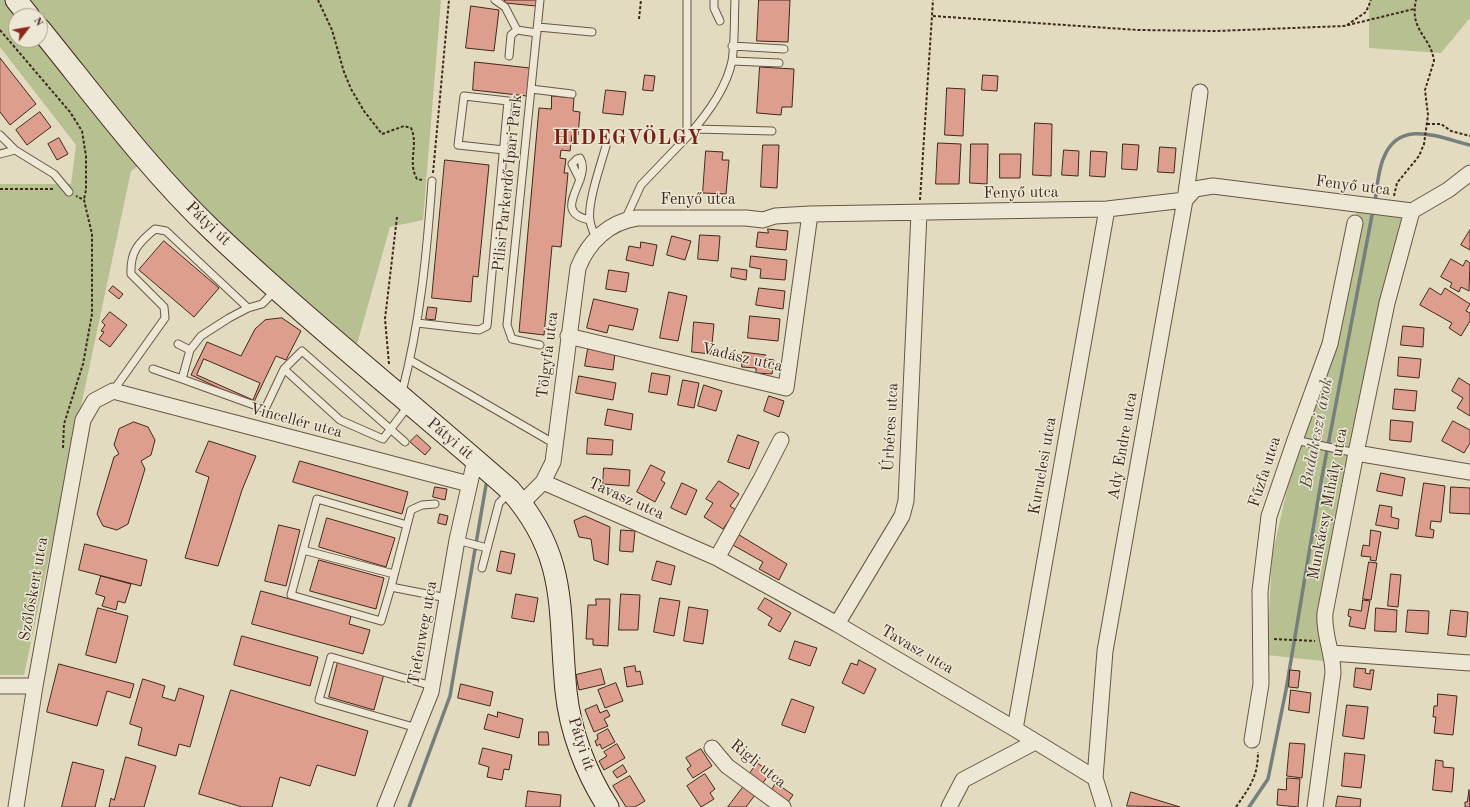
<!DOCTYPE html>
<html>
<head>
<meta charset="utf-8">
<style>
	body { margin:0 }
	#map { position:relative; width:1470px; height:807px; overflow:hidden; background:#e3dbc0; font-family:"Old Standard TT",serif }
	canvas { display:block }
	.north { position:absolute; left:8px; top:8px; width:40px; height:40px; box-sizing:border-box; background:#ede8d6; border:1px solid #a89b8c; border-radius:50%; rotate:59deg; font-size:11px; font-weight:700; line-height:16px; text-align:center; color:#41281c }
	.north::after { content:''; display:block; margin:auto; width:14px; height:18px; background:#8f2418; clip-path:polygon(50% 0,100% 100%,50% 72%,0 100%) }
</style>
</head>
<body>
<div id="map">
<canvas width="1470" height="807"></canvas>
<div class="north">N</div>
</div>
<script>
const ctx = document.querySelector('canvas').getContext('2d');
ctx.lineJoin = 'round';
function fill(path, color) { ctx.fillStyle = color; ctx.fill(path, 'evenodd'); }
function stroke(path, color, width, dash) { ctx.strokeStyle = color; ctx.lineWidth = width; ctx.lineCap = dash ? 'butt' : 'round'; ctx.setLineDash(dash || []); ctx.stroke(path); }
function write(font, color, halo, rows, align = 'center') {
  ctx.font = font + ' "Old Standard TT",serif'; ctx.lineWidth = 3; ctx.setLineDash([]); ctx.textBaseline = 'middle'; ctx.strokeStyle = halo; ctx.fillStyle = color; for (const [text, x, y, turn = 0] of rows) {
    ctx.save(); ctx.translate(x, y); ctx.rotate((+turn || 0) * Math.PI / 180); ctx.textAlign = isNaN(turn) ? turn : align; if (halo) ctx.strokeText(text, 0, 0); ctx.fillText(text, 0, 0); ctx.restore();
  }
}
const green = new Path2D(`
	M0 0H441L423 220 390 227 357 344 215 221 154 155 131 171 24 675H0V184H71L76 145 0 47ZM16 16H40V40H16Z
	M1369 0H1470V18L1441 53 1369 48Z
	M1357 208 1397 213 1411 232 1409 255 1368 398 1330 596 1332 662 1267 655 1272 556 1298 442 1346 295Z`);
const stream = new Path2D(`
	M1375 202C1377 188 1378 170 1384 157 1400 118 1440 138 1470 145
	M409 807 450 696 486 485
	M1249 807 1268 779 1286 690 1321 482 1373 210`);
const building = new Path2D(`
	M505 0H537L536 6 505 3Z
	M759 0H790L788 42 757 41Z
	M471 6 499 10 494 51 466 48Z
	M0 58 36 104 10 125 0 112Z
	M475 62 530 68 527 96 473 90Z
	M760 67 794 69 792 107H782L781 115 757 113Z
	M645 75 655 76 653 91 643 90Z
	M983 75 998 76 997 91 982 90Z
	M947 88 965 89 963 136 945 135Z
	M606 90 626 92 623 115 603 113Z
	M552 96 574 98 573 111 580 112 578 135H572L570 151 561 150 560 158 566 159 564 173H568L561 247 552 246 544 335 519 332 539 108 551 109Z
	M40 112 51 127 27 145 16 130Z
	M1035 123 1052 124 1051 176 1033 175Z
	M59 138 68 154 57 160 48 144Z
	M938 143 961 144 959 184H936Z
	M971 144H988L987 184 970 183Z
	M1123 144 1139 145 1137 170 1122 169Z
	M763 145H779L777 188 761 187Z
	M1160 147 1176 148 1174 173 1158 172Z
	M1064 150 1079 151 1078 176 1062 175Z
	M706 151 723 152 722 160H729L726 194 703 193Z
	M1091 151 1107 152 1105 177 1090 176Z
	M1000 154H1021L1020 178H1000Z
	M445 160 489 165 478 277 473 276 471 302 432 298Z
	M768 229 788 231 786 250 756 247 758 232 768 233Z
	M1470 230V250L1461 245Z
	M700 235 720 236 718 261 698 259Z
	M672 236 691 241 685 260 667 255Z
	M164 241 219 288 194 317 139 270Z
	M641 242 657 245 653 266 626 260 629 246 640 248Z
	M751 256 787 260 785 280 760 278 761 269 750 267Z
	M1451 259 1463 266 1466 260 1470 263 1469 291 1461 287 1459 292 1450 287 1452 283 1441 277Z
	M732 268 747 270 746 280 731 277Z
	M609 270 629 273 626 292 606 289Z
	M113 286 123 294 119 299 109 291Z
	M759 288 785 291 783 309 756 305Z
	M1430 288 1441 295 1445 288 1470 304 1466 311 1470 313V321L1461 336 1449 328 1452 323 1420 305Z
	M669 292 687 296 678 341 660 338Z
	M594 299 638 309 633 330 609 325 607 333 587 328Z
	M428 307 437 308 435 320 426 319Z
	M110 312 127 325 110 347 99 339 104 332 101 331 105 325 102 322Z
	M750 316 780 319 778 341 748 338Z
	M282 318 301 331 286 360 276 356 253 404 191 375 207 342 241 356 255 329 265 320Z
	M694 322 714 324 711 354 692 352Z
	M1403 326 1424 328 1423 347 1401 345Z
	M588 349 615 353 613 370 585 366Z
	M743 352 766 355V359L774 360 772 374 756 373V368L742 367Z
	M1399 357 1421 359 1419 378 1398 376Z
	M204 359 260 383 253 400 197 375Z
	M652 373 670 376 667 395 649 392Z
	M579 376 616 383 613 400 576 393Z
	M1459 378 1470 385V416L1457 408 1463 398 1452 391Z
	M683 380 699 383 694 408 678 405Z
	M704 385 722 391 716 411 698 406Z
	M1395 389 1417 391 1415 411 1393 409Z
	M769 396 784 401 779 417 764 411Z
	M608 409 633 414 631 430 605 425Z
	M1391 420 1413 422 1411 442 1390 440Z
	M1453 421 1470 430V443L1464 453 1442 441Z
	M134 422 148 427 155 440 151 455 141 461 145 469 128 524 117 530 103 526 97 514 114 457 119 454 114 445 119 429Z
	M417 435 431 448 425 455 410 442Z
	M738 435 759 442 749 469 728 462Z
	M588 438 613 440 612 455 587 454Z
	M209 441 256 456 242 490 218 566 185 558 209 477 196 472Z
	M300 461 408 492 402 514 293 482Z
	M651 465 665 472 661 480 665 483 655 502 637 492Z
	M604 468 630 470 629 486 603 484Z
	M1381 473 1405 478 1402 496 1377 491Z
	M719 481 739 494 730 506 736 510 723 529 704 517 713 503 706 499Z
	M682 483 697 490 686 515 671 508Z
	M1424 483 1445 486 1441 522 1431 521 1430 529 1434 530 1433 538 1416 536Z
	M435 487 447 489 445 500 433 497Z
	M1451 487 1470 488V514L1450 513Z
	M1380 505 1392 507 1391 517 1399 519 1398 529 1376 525Z
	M440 514 448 516 446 525 438 523Z
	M585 516 610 527 608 565 594 560 591 539 579 537 574 521Z
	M327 518 395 538 386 567 319 547Z
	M279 525 300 530 286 586 265 581Z
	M621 530 635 531 633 552 620 551Z
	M1371 530 1381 532 1376 561 1370 560 1371 557 1361 556 1363 545 1369 546Z
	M736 533 787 564 779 580 759 569 763 562 731 544Z
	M85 544 147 560 141 586 79 570Z
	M501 551 515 554 511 574 497 571Z
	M319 560 384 578 376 609 310 591Z
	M657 561 675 566 671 585 652 580Z
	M1369 562 1377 563 1371 600 1363 599Z
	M1391 574 1401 575 1398 607 1388 606Z
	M101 576 131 584 125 603 118 601 116 610 102 606 105 597 96 594Z
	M261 591 351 616 349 624 370 630 363 654 252 624Z
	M516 594 538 598 534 622 512 618Z
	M621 594 640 595 638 630H619Z
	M660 598 680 601 674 636 654 632Z
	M765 598 791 613 780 632 768 625 772 618 758 609Z
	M596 599H610L608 646 593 645V639H586L588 605H596Z
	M1363 600 1370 601 1365 629 1349 626 1351 617 1348 616 1349 609 1361 611Z
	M689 607 708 610 703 644 684 641Z
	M98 608 128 616 116 663 86 655Z
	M1376 608 1397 610 1396 632 1375 631Z
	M1408 610 1429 611 1428 634 1406 632Z
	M1451 610 1468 612 1466 637 1448 635Z
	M242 636 318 657 310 686 234 665Z
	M795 641 817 648 810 666 789 659Z
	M859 660 876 669 864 694 842 683 851 663 857 665Z
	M338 662 384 674 374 710 329 697Z
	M59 664 134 684 130 698 107 691 97 726 47 712Z
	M635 666 636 672 640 671 643 684 627 687 624 668Z
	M1356 668 1366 669 1365 673 1370 674V670H1374L1371 690 1354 687Z
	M601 669 605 684 579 690 576 675Z
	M1290 670 1300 671 1298 688 1289 687Z
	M143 679 165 686 162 697 175 701 179 688 204 696 190 747 179 744 176 756 138 745 142 728 130 724Z
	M616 683 623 701 605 708 598 690Z
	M461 684 493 692 490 706 458 698Z
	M231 690 368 731 355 776 317 765 310 786 280 777 272 807H242L199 794Z
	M1291 690 1311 693 1309 713 1289 710Z
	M1438 694 1457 696 1453 735 1434 733 1436 717H1433L1434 706H1437Z
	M792 699 814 707 805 733 782 725Z
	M597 705 600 713 607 710 610 716 604 719 608 726 594 732 585 710Z
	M1347 705 1368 707 1364 739 1343 736Z
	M498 712 523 719 519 738 484 729 488 714 497 717Z
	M608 729 615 742 602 749 600 744 597 746 595 741 598 739 597 735Z
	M539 732H548L549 745H539Z
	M1290 743 1305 744 1302 778 1287 776Z
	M617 744 625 758 604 770 599 761 607 756 604 752Z
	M483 748 512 755 509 770 504 769 502 780 487 777 489 767 479 764Z
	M701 749 712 766 693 778 687 769 691 766 686 758Z
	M1345 753 1365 755 1361 788 1342 786Z
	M126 757 156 766 144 807H109L111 798 114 800Z
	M1436 760 1443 761V767L1454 768 1452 792 1433 790Z
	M73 762 104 770 95 807H62Z
	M757 763 771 772 762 784 749 775Z
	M623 765 627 772 617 778 613 772Z
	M705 774 715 789 710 793 714 799 701 807 687 786Z
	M630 776 645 801 635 807H626L613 786Z
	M1287 778 1300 779 1298 807 1277 805 1278 789 1286 790Z
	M776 783 793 795 786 805 770 793Z
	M744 786 755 795 746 807H728Z
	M1469 790 1470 807H1465V802H1467Z
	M528 791 561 795 560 807H526Z
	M1131 792 1180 807 1127 806Z
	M1338 796 1361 799 1360 807H1336Z`);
const path = new Path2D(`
	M318 0 332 30 344 72 351 89 364 111 382 134 404 126 411 128C419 145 407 162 417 179L422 180
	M933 16 1138 30 1216 31 1344 26 1414 9
	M639 19 641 0
	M1347 25 1366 12 1371 0
	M0 30 70 112 82 131 86 156V190L84 199
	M1427 124H1441L1451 131 1470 136
	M433 173 449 0
	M0 189H55
	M1394 196 1397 183 1419 156 1424 144 1428 115 1425 90 1434 61C1431 36 1409 31 1416 0
	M920 200 933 0
	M389 364 385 319 397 217
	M63 448 64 424 83 364 92 314V234L84 200 76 196
	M1274 639 1315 641
	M1236 807C1249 788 1258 777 1258 752`);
const service = new Path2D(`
	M495 0 505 7 517 30 537 33
	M540 0 507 325 512 339 540 345
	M714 0V8L720 21
	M538 27 592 32
	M732 46 784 49
	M509 56 511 35 517 30
	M732 61 779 63
	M531 89 572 94
	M695 129 772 131
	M0 135 15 150 54 174 69 192
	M687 137C706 116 726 90 732 61 735 42 734 20 735 0
	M0 154 15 150
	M580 180 572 164 577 159 580 158C593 180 548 212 590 220
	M625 220 641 185 687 137V0
	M596 239C594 233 591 227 590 221 587 203 601 164 606 146
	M275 291 262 304 248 308 229 318 201 336 190 350 182 379 265 409 284 369 302 351 405 442
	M417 323 479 330 487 326 508 101 464 96 458 145 504 150
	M178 344 190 350
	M410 360 555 444
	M153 369 182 379
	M284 369 340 420 383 439 409 405
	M113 391 165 318 164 307 131 274C130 252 138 243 155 229L166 231 248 308
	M402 392C420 323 427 253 432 181
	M1295 440 1356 453
	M435 504 422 505 411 510 391 587 447 598
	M457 540 487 548
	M303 550 394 574
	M482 568 499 503 510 492
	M391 587 381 621 291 595 317 499 407 525
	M417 728 319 700 331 657 432 686`);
const minor = new Path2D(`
	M1412 211 1448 190 1470 173
	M568 336 786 388 810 214
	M1356 453 1470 472
	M543 482 717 558 837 624 1015 729 1095 778
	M521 504 543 482 553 462 578 268C588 242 609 222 637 218H746L763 220 775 216 810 214 1107 209 1185 200 1195 189 1213 186 1412 211
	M717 558 760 481 781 440
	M837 624 902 516 906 501 919 213
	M1331 653 1470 663
	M0 686H35
	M1015 729 1107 209
	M1252 740 1261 684 1260 591 1269 516 1295 440 1330 344 1355 223
	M712 748 727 766 783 807
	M16 807 35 686 83 420 94 401 113 391 469 484
	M385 807 431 692 457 540 475 460
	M949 807 963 780 1035 742
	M1104 807 1095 778 1105 651 1185 200 1200 92
	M1315 807 1333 673C1333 653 1323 633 1325 613L1356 453 1387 303 1412 211`);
const secondary = new Path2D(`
	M16 0 29 16
	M40 29C96 98 149 170 213 231 308 321 411 403 510 490 569 557 558 610 566 691 570 731 586 773 608 807`);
const streetNames = [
	["Pilisi Parkerdő Ipari Park",508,183,-84],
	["Fenyő utca",1353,186,7],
	["Fenyő utca",1021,193,-1],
	["Fenyő utca",698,200],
	["Pátyi út",208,224,44],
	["Tölgyfa utca",548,355,-83],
	["Vadász utca",742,358,13],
	["Vincellér utca",296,421,15],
	["Úrbéres utca",891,427,-87],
	["Pátyi út",450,439,40],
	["Ady Endre utca",1123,446,-80],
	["Kuruclesi utca",1043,466,-80],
	["Fűzfa utca",1265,472,-72],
	["Tavasz utca",626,499,24],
	["Munkácsy Mihály utca",1328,504,-79],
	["Szőlőskert utca",34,589,-80],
	["Tiefenweg utca",423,633,-80],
	["Tavasz utca",917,650,30],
	["Pátyi út",581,744,72],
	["Rigli utca",758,764,39]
];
const waterNames = [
	["Budakeszi árok",1317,433,-79]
];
const districtNames = [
	["HIDEGVÖLGY",628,139]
];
fill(green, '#b6c091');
stroke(stream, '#757f7b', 3.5);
fill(building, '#de9e8d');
stroke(building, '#41281c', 1);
stroke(service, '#6a5545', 9);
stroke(minor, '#6a5545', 17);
stroke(secondary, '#41281c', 23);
stroke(path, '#41281c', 2, [3, 2]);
stroke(service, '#ede8d6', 7);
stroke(minor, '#ede8d6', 15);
stroke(secondary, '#ede8d6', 21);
write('16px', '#41281c', '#ede8d6', streetNames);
write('italic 17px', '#574c44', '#ede8d6', waterNames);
ctx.letterSpacing = '1px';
write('bold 20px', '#7a1f14', '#ede8d6', districtNames);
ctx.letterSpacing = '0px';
</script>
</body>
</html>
